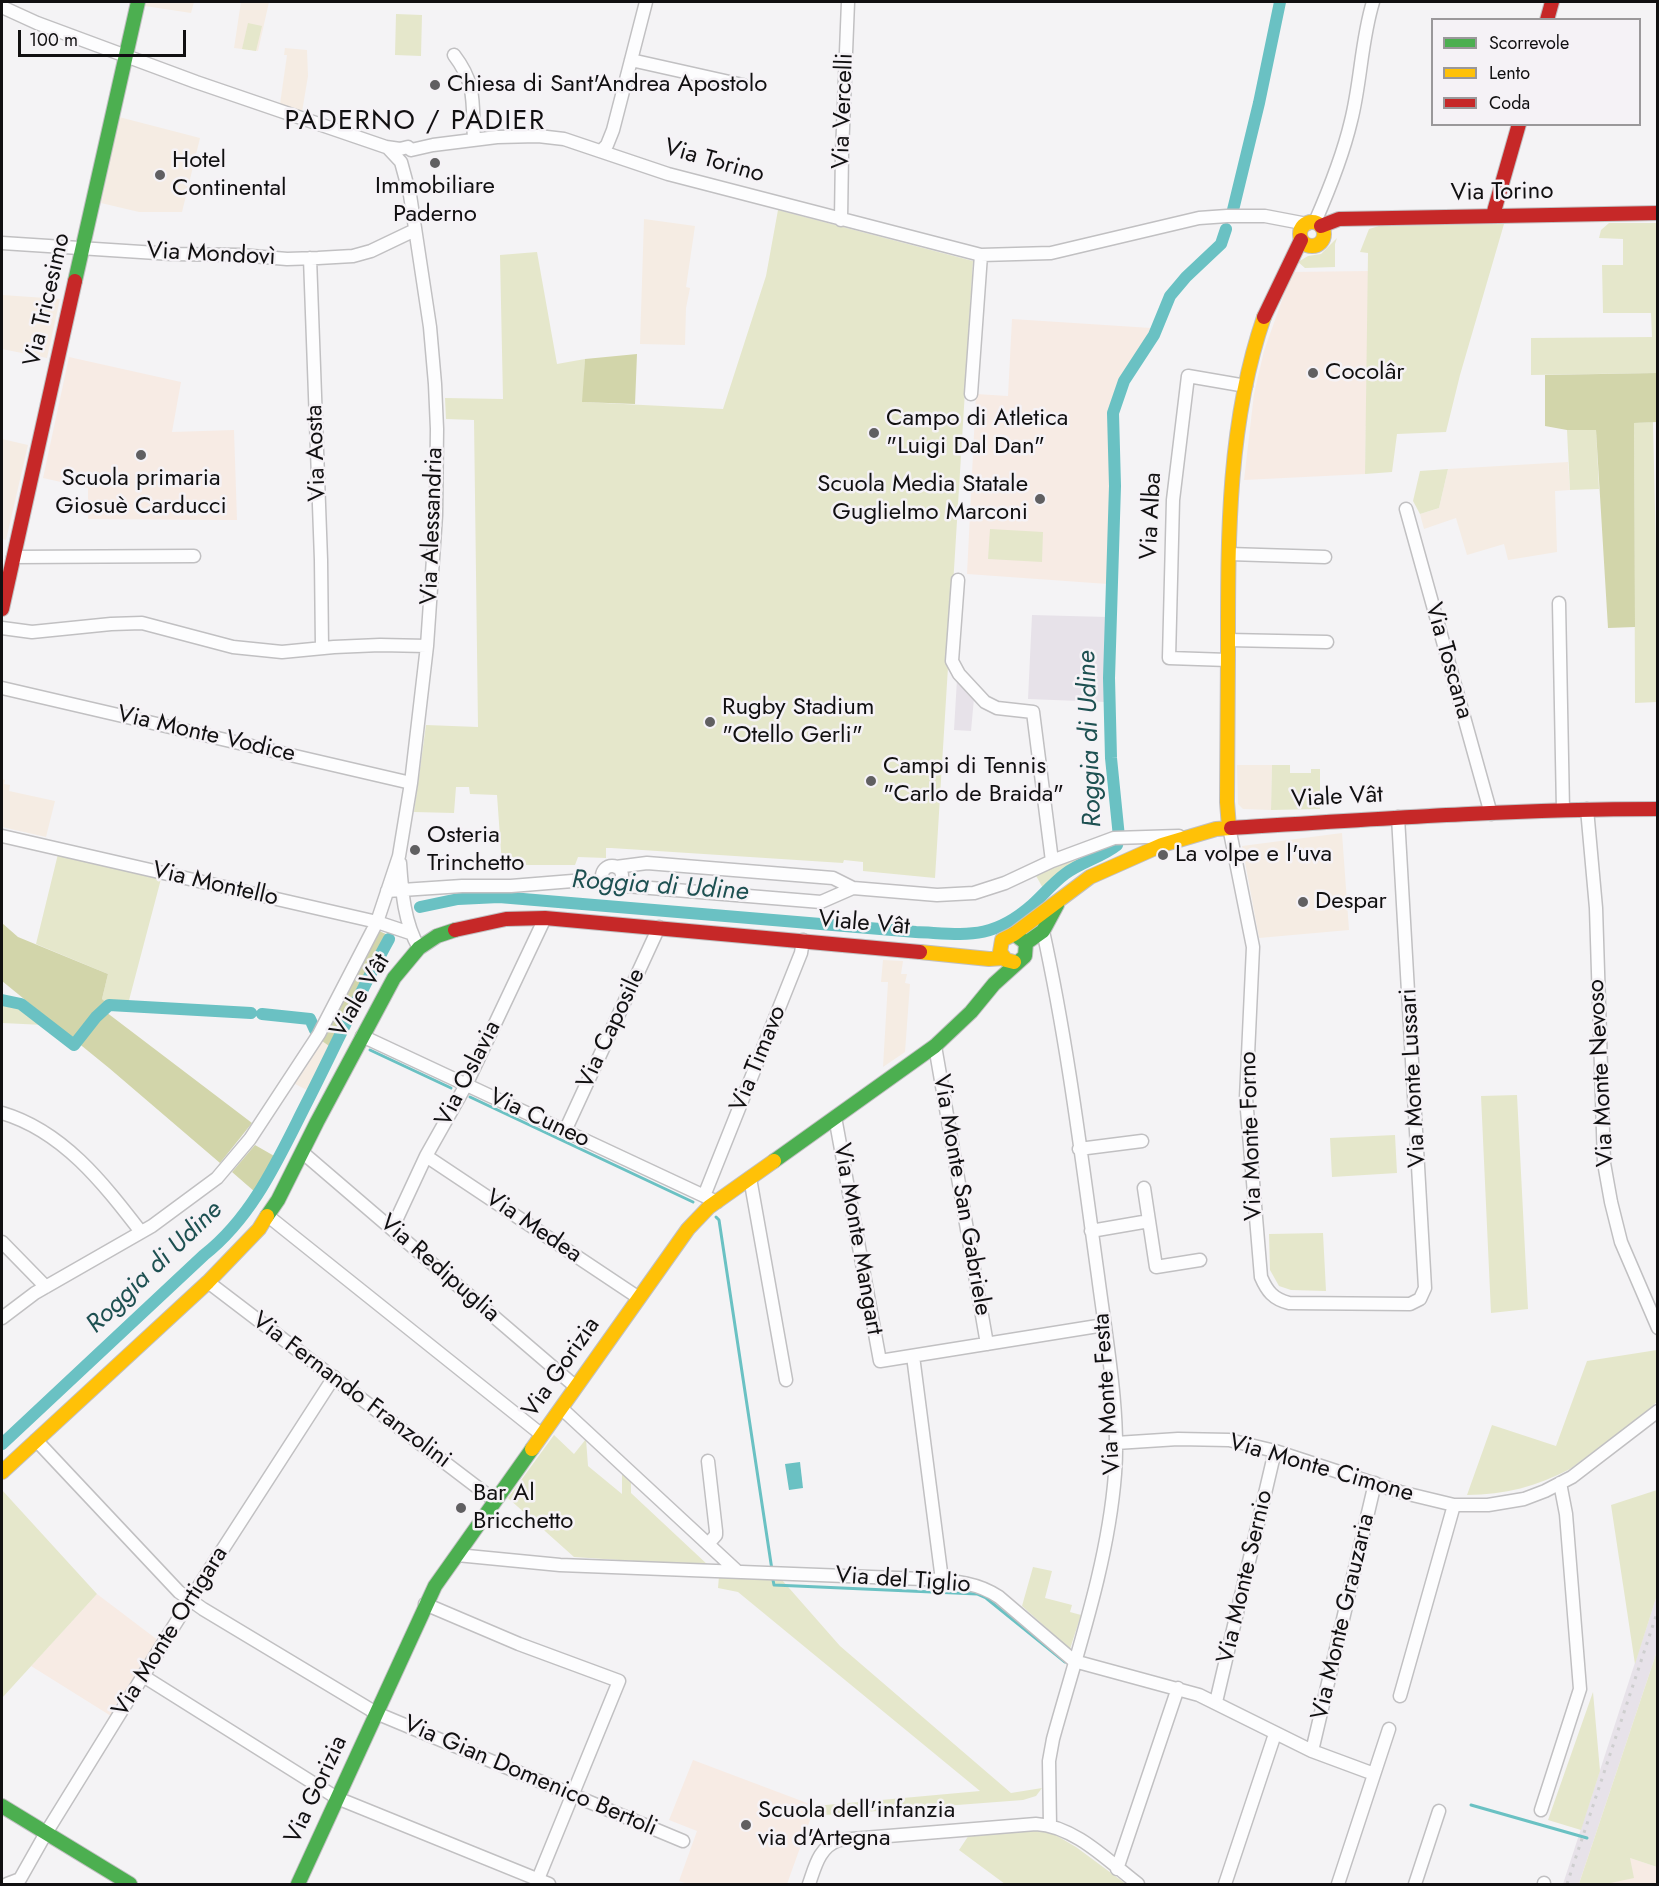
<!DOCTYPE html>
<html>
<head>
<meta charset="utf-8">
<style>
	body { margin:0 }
	#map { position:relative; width:1659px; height:1886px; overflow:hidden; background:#f4f3f5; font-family:Jost,sans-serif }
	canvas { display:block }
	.frame { position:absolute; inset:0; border:3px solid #111011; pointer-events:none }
	.legend { position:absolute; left:1431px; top:18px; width:210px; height:108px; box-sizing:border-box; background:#f5f2f6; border:2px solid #9a989a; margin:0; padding:8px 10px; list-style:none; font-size:18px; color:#111011 }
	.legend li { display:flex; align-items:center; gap:12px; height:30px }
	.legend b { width:30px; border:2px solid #9a989a }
	.scale { position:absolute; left:18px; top:30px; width:168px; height:27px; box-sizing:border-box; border:3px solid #111011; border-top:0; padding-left:8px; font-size:18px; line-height:21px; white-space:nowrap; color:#111011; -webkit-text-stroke:4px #f5f2f6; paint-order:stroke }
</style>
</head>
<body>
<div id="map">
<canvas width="1659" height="1886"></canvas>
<div class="frame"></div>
<ul class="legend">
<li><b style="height:8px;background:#4caf50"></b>Scorrevole</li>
<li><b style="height:8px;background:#ffc107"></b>Lento</li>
<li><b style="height:8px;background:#c62828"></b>Coda</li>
</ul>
<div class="scale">100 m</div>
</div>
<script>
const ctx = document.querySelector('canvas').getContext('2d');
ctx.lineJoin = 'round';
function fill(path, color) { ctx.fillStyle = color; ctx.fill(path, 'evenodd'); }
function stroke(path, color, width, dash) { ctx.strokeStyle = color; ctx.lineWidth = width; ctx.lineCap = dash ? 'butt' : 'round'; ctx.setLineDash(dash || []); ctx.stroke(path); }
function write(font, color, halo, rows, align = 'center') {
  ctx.font = font + ' Jost,sans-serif'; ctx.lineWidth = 5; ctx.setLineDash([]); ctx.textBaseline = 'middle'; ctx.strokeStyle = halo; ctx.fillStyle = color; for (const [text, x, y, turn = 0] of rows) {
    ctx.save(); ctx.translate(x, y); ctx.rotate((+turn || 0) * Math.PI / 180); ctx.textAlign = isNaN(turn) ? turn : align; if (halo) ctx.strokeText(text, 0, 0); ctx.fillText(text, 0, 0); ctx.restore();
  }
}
const commercial = new Path2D(`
	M146 2H194L191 13 145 6Z
	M241 2H269L258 51 234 48Z
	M285 48 307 50 308 76 302 112 280 104 287 55H284Z
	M119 117 200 138 182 212H139L101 203Z
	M644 219 695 226 686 287 690 288 686 308 685 345 640 344Z
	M2 295 60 299 47 358 2 349Z
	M2 439 28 445 6 540 2 539Z
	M1568 462 1570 490 1555 491 1557 552 1508 560 1504 544 1467 555 1456 518 1424 529 1420 514 1439 508 1448 469Z
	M1237 765H1272L1271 810 1243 809 1238 804Z
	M2 779 5 780 4 784 10 785 9 791 55 801 46 837 2 827Z
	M1342 833 1349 930 1259 938 1242 846Z
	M883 960 903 961 901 974H907L905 983 910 984 905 1052 883 1067 888 982H881Z
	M322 1041 329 1046 307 1090 293 1083Z`);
const built = new Path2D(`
	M1032 615 1108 617 1105 702 1028 699Z
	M957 679 974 698 971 731 954 730Z
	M1657 1595V1651L1579 1884H1563Z`);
const education = new Path2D(`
	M1369 271 1365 474 1244 480 1254 394 1264 351 1292 272Z
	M1012 319 1151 328 1144 346 1123 380 1113 404 1110 424 1108 584 967 574 976 394 1008 396Z
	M69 357 181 382 172 432 234 430 237 520 88 519V488L43 478Z
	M97 1594 159 1641 111 1716 31 1666Z
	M693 1760 815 1806 787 1884H688L679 1881 697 1831 669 1820Z
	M1592 1845 1657 1867V1884H1579Z`);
const green = new Path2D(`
	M396 14 422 15 421 56 395 55Z
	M248 23 262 26 256 51 242 49Z
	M778 210 973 261 935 878 863 871V862L844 860 843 863 611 848H606V858L578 857 575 865H502L497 795 470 794 469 787H456L454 813 414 812 426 725 478 727 474 420 446 419 445 398 503 399 500 255 537 252 557 364 585 359 583 402 723 409 766 276Z
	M1609 223H1657V373L1531 375V338L1652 337 1651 313H1603L1602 265H1623V239L1599 238 1601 230Z
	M1504 224 1460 375 1446 432 1397 434 1392 472 1365 474 1368 253 1360 252 1369 229 1379 226Z
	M1337 238 1335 244V267L1305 268 1298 262 1308 256 1321 254Z
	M1653 422 1657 596V702L1635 703 1634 423Z
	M1596 429 1599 489 1570 490 1567 430Z
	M1448 469 1439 508 1420 514 1413 501 1420 471Z
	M990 529 1043 532 1042 562 988 559Z
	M1272 765H1290V773H1311V769H1320V809L1271 810Z
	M1114 842 1080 858 1044 890 1035 874Z
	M58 854 161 879 128 1004 107 1003 102 999 108 974 36 944Z
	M2 1001 20 1005 44 1025 2 1023Z
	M1517 1095 1528 1309 1491 1313 1481 1096Z
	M1395 1135 1397 1173 1332 1177 1330 1138Z
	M1323 1233 1326 1291 1291 1290 1279 1286 1270 1270 1269 1234Z
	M1657 1350V1401L1652 1408 1570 1469C1537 1486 1505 1495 1467 1495L1492 1425 1556 1446 1587 1361Z
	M554 1435 574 1454 586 1439 588 1466 622 1494V1473L631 1481V1493L709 1566 574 1557 508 1498Z
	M2 1490 97 1594 2 1698Z
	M1657 1490V1595L1635 1664 1611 1505Z
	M1033 1567 1052 1571 1045 1598 1072 1605 1070 1612 1081 1615 1070 1649 1022 1606Z
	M719 1576 782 1580 840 1646 1011 1793 1042 1788 1036 1796 1023 1800 812 1816 815 1806 980 1791 738 1592 718 1588Z
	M1657 1651V1867L1630 1858 1634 1878 1606 1884H1579Z
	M1593 1692 1600 1771 1581 1830 1548 1820Z
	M1029 1828 1047 1830 1076 1847 1126 1884H1005L959 1850 969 1835Z`);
const forest = new Path2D(`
	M637 354 635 404 582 402 585 359Z
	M1657 373V422L1634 423 1635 627 1608 628 1596 430H1567L1545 426V375Z
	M2 923 18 937 108 974 102 999 107 1003 102 1009 252 1123 220 1163 109 1068 2 981Z
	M377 930 388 935 329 1046 322 1041Z
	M255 1145 276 1157 255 1192 232 1172Z`);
const water = new Path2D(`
	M800 1462 803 1488 789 1490 785 1464Z`);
const stream = new Path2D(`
	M337 1041 341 1042
	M370 1050 451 1088
	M470 1097 693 1202
	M716 1217 719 1220 772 1570
	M773 1580 774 1585 977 1594 986 1598 1065 1662
	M1471 1805 1587 1838`);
const canal = new Path2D(`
	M1233 210 1259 103 1280 2
	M420 907 458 899 499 897 916 932C965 934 991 941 1032 905 1043 895 1053 883 1065 874 1081 862 1102 857 1117 845L1119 837 1111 758 1109 678 1115 486 1113 413 1124 381 1154 335 1170 296 1186 277 1221 244 1226 229
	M2 1000 21 1004 74 1045 96 1017 109 1005 251 1013
	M262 1014 310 1019 315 1030
	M2 1444 204 1255C250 1219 275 1166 301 1114 331 1056 357 997 389 939`);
const street = new Path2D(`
	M2 7 37 23 196 82 386 147 400 149 408 147 411 150 433 145 497 137 538 136 564 139 668 174 981 255 1051 253 1199 218 1227 216H1265L1307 224
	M454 55C477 85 472 103 474 140
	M631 60 743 85
	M601 151 607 145 613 130 646 2
	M841 220 842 153 848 2
	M1315 222C1329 190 1343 155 1351 121 1361 82 1361 41 1373 2
	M2 243 172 254 240 255 287 259 318 258 353 256 371 251 415 230
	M310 258 321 560 322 648
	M971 394 981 255
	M1406 509 1491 814
	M1229 554 1325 557
	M13 557 194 556
	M958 580 952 661 959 674 985 702 997 708 1033 712 1052 861
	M1559 603 1563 810
	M2 628 32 632 111 624 142 623 233 647 282 652 334 647 380 645 427 646
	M1228 640 1327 642
	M1228 660 1169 658 1173 500 1188 376 1246 386
	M2 688 411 783
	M1587 809 1596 908 1604 1163 1611 1202 1621 1242 1658 1328
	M1229 827 1253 947 1246 1098 1261 1277C1267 1291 1273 1299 1289 1303L1410 1304 1420 1299 1425 1288 1398 817
	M2 836 377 922 410 933
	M400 863C402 892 404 922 419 948
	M602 876a10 10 0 1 1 20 0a10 10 0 1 1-20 0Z
	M616 867 647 863 833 878 853 888 937 895 974 893 1005 883 1052 861 1114 838 1179 836
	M614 885 821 902 853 888
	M387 891 462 886H511L585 880
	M1043 931C1068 1045 1082 1161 1098 1276 1106 1338 1120 1413 1115 1474 1108 1564 1077 1652 1053 1739L1049 1761 1050 1826
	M362 1036 717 1202
	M935 1046 987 1344
	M2 1113C63 1131 103 1183 141 1232
	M835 1117 880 1361 1104 1325
	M565 1131 659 927
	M1079 1149 1142 1141
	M302 1152 576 1387
	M426 1156 639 1298
	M750 1178 786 1380
	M1144 1188 1156 1267 1200 1260
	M704 1196 801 953 803 940
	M268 1216 542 1435
	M392 1229 426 1156 466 1085 545 918
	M1091 1231 1149 1221
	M2 1242 46 1287
	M208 1282 494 1500
	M2 1318 35 1293 152 1226 217 1178 250 1139 319 1034 377 922 399 856 411 783 427 646 436 515 437 429 435 384 430 327 410 195 401 162 387 147
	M913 1356 942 1580
	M561 1408 738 1572
	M36 1440 179 1592 203 1609 376 1713 683 1841
	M1116 1443 1178 1439 1229 1440 1275 1451 1400 1492 1454 1505H1488L1524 1499 1545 1491 1572 1477 1658 1411
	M708 1544 716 1535V1531L708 1461
	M457 1555 560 1565 923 1579C950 1581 976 1581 999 1597L1074 1661 1199 1695 1312 1751 1374 1774
	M425 1604 519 1644 619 1681 536 1884
	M143 1676 337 1798 549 1884
	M1400 1696 1454 1505
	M1216 1702 1275 1451
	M1312 1751 1375 1483
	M1541 1810 1580 1689 1566 1514 1560 1483
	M1117 1869 1178 1688
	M7 1884 20 1879 46 1833 190 1600 334 1377
	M809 1884C815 1867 819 1847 839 1840L1036 1824C1075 1826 1109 1862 1138 1884
	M1225 1884 1275 1734
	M1338 1884 1389 1729
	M1415 1884 1439 1811
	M1544 1884V1883`);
const fast = new Path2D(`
	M75 281 138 2
	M1026 943 1043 931 1057 905
	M774 1161 935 1046 971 1012 994 984 1025 956 1026 943 1014 934
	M267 1216 278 1200 317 1122 394 978 419 948 437 936 455 930
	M2 1806 130 1884
	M298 1884 435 1586 532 1449`);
const slow = new Path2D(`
	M1300 234a12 12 0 1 1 24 0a12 12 0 1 1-24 0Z
	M1229 827 1227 802C1227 752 1228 702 1228 651 1228 540 1227 424 1264 317
	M920 952 989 959 1004 958
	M1014 962 1006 960 1000 952 1002 940 1014 934 1090 877 1162 845 1216 829 1231 828
	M532 1449 688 1229 709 1207 774 1161
	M2 1472 208 1282 259 1229 267 1216`);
const jam = new Path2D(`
	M1547 20 1552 2
	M1493 215 1519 124
	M1321 226 1339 219 1658 213
	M1264 317 1301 240
	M2 609 75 281
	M1231 828C1373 819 1515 809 1658 809
	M455 930 506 919 545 918 920 952`);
const rail = new Path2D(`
	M1567 1884 1658 1610`);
const markers = [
	[435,85,6,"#605f61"],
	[435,163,6,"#605f61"],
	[160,175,6,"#605f61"],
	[1313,373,6,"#605f61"],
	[874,433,6,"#605f61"],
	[141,455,6,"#605f61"],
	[1040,499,6,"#605f61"],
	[710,722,6,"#605f61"],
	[871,781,6,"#605f61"],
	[415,850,6,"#605f61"],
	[1163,855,6,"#605f61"],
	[1303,902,6,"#605f61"],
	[461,1508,6,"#605f61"],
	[746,1825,6,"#605f61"]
];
const poiNames = [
	["Chiesa di Sant'Andrea Apostolo",447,85],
	["Hotel",172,161],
	["Continental",172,189],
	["Immobiliare",435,187,"center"],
	["Paderno",435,215,"center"],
	["Cocolâr",1325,373],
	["Campo di Atletica",886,419],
	["\"Luigi Dal Dan\"",886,447],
	["Scuola primaria",141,479,"center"],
	["Giosuè Carducci",141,507,"center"],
	["Scuola Media Statale",1028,485,"right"],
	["Guglielmo Marconi",1028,513,"right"],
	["Rugby Stadium",722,708],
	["\"Otello Gerli\"",722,736],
	["Campi di Tennis",883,767],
	["\"Carlo de Braida\"",883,795],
	["Osteria",427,836],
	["Trinchetto",427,864],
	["La volpe e l'uva",1175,855],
	["Despar",1315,902],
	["Bar Al",473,1494],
	["Bricchetto",473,1522],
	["Scuola dell'infanzia",758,1811],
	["via d'Artegna",758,1839]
];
const streetNames = [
	["Via Vercelli",844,111,-88],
	["Via Torino",714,162,16],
	["Via Torino",1502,193,-1],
	["Via Mondovì",211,255,3],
	["Via Tricesimo",48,300,-77],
	["Via Aosta",317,453,-92],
	["Via Alba",1152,516,-87],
	["Via Alessandria",433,526,-88],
	["Via Toscana",1448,661,74],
	["Via Monte Vodice",206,735,13],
	["Viale Vât",1337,798,-3],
	["Via Montello",215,885,13],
	["Viale Vât",864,924,5],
	["Viale Vât",361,996,-59],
	["Via Caposile",612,1029,-65],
	["Via Timavo",759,1059,-68],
	["Via Monte Nevoso",1602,1073,-93],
	["Via Oslavia",469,1074,-63],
	["Via Monte Lussari",1414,1078,-93],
	["Via Cuneo",539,1119,25],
	["Via Monte Forno",1252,1136,-92],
	["Via Monte San Gabriele",961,1195,80],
	["Via Medea",533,1227,34],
	["Via Monte Mangart",857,1239,80],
	["Via Redipuglia",439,1269,41],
	["Via Gorizia",562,1368,-55],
	["Via Fernando Franzolini",351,1391,37],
	["Via Monte Festa",1108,1394,-94],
	["Via Monte Cimone",1321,1469,16],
	["Via Monte Sernio",1246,1577,-77],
	["Via del Tiglio",903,1581,4],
	["Via Monte Grauzaria",1344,1617,-77],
	["Via Monte Ortigara",171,1632,-58],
	["Via Gian Domenico Bertoli",530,1777,23],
	["Via Gorizia",317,1790,-65]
];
const waterNames = [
	["Roggia di Udine",1091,739,-92],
	["Roggia di Udine",660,887,4],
	["Roggia di Udine",155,1268,-44]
];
const quarterNames = [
	["PADERNO / PADIER",415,122]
];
fill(commercial, '#f5ece3');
fill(built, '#e7e2e9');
fill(education, '#f7ebe4');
fill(green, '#e5e7cb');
fill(forest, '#d2d5aa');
fill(water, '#6ac1c3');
stroke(stream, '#6ac1c3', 3);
stroke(canal, '#6ac1c3', 12);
stroke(street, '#c1c0c2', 15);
stroke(fast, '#c1c0c2', 16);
stroke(slow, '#c1c0c2', 16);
stroke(jam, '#c1c0c2', 16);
stroke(street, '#fdfdfe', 12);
stroke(fast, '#4caf50', 14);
stroke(slow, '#ffc107', 14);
stroke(jam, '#c62828', 14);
stroke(rail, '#cececf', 3, [3, 6]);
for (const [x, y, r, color] of markers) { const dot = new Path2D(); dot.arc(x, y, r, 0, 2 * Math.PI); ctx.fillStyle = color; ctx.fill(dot); stroke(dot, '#f5f2f6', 2); }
write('24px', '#111011', '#f5f2f6', poiNames, 'left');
write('24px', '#111011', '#f5f2f6', streetNames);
write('italic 26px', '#1d5051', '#f5f2f6', waterNames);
ctx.letterSpacing = '1.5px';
write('27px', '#111011', '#f5f2f6', quarterNames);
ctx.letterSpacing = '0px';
</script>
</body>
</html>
